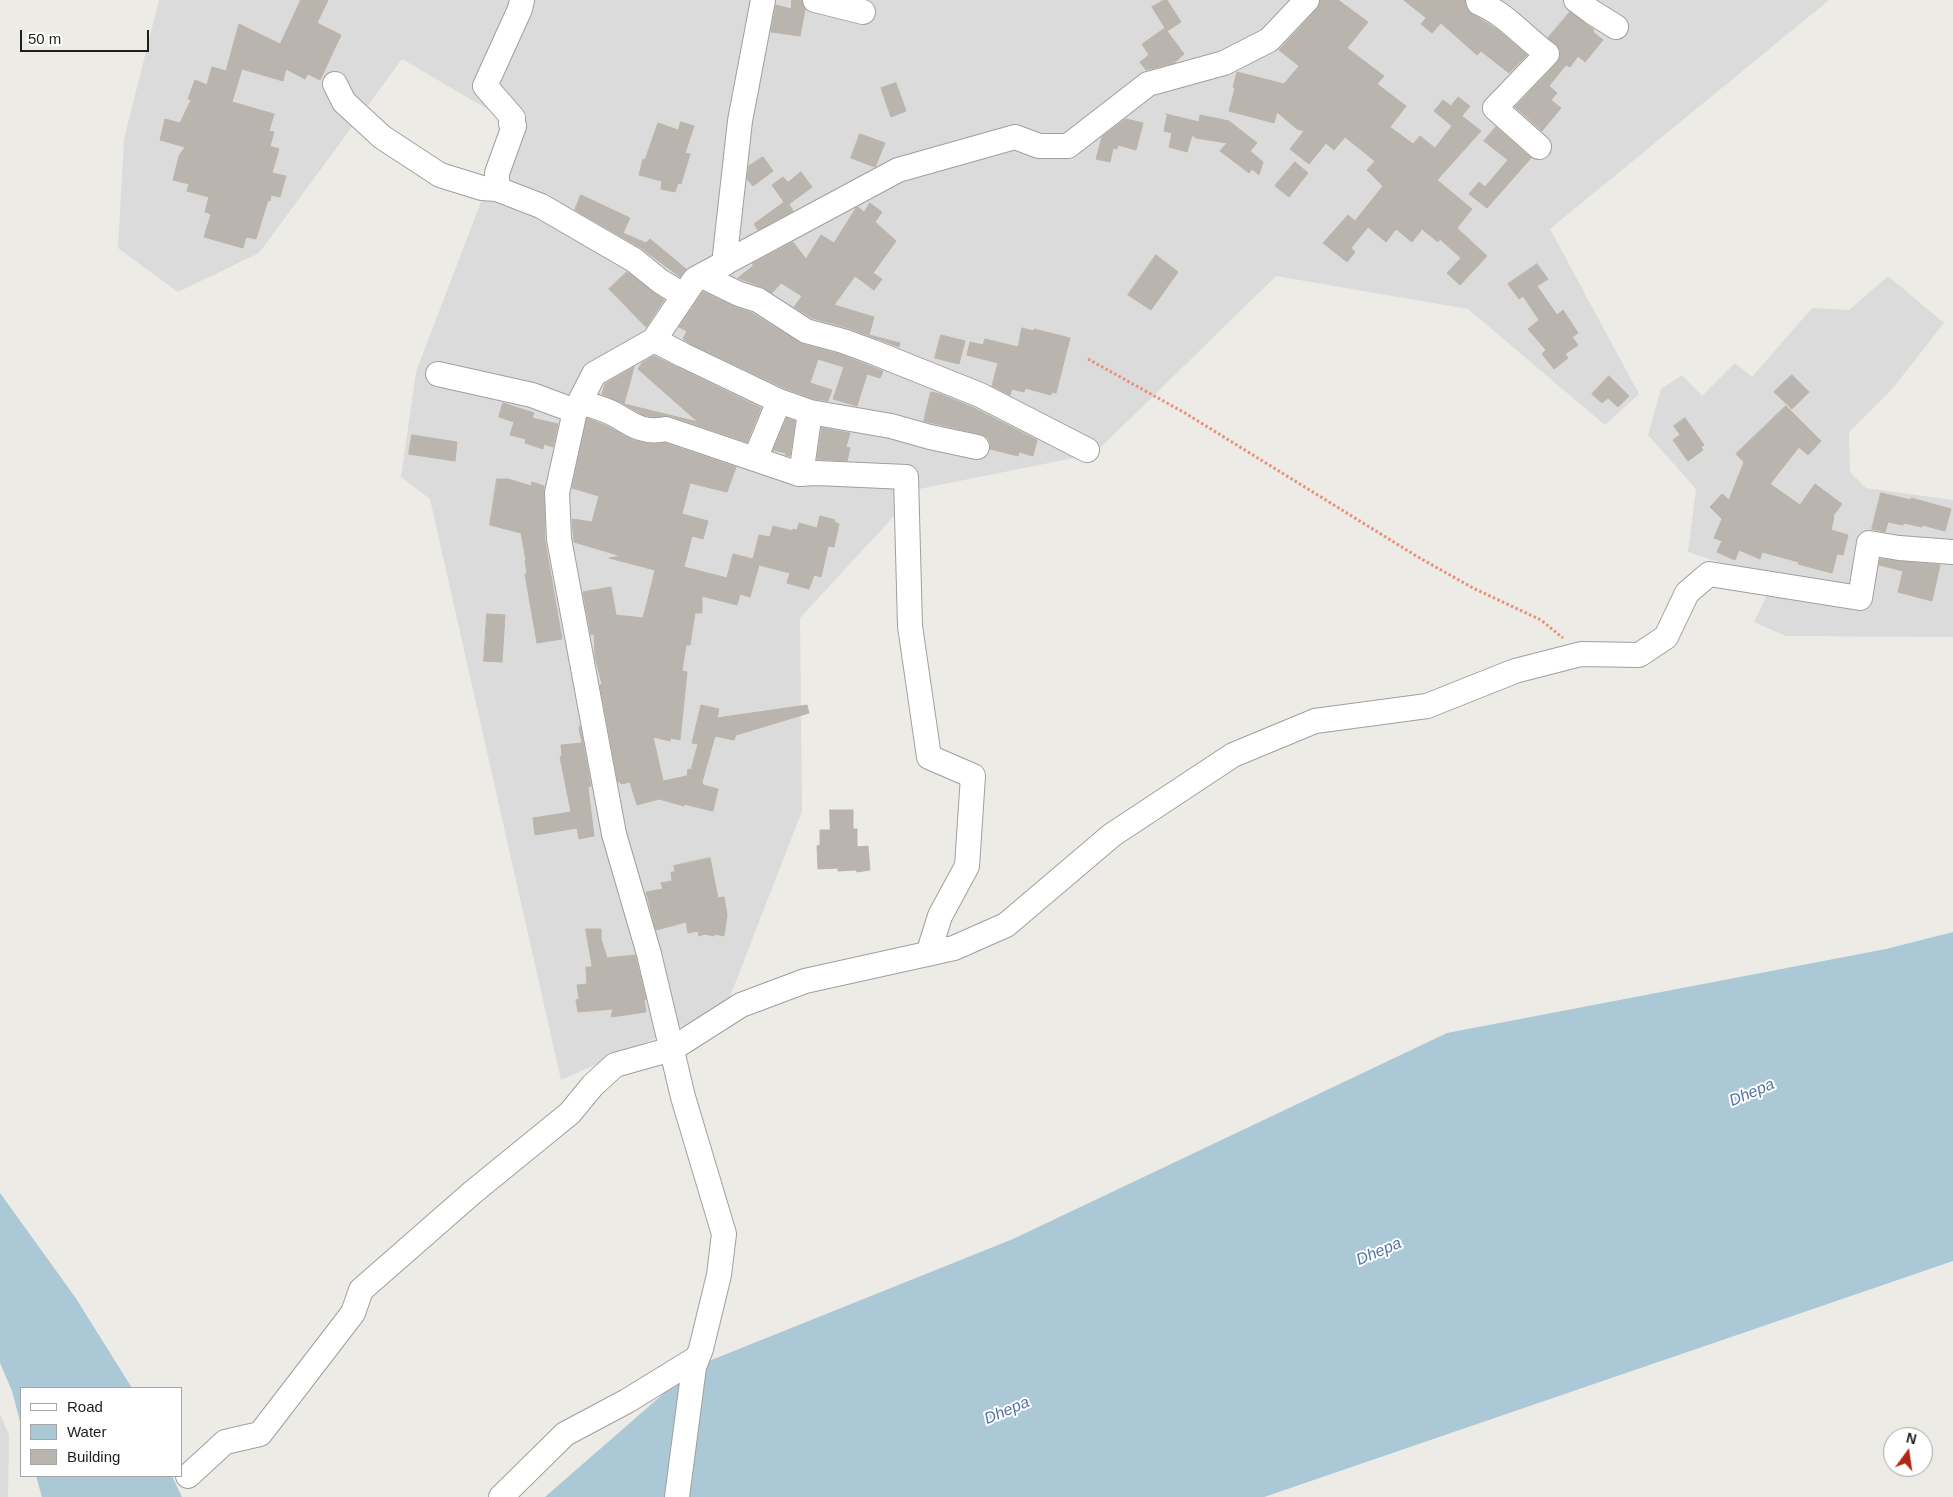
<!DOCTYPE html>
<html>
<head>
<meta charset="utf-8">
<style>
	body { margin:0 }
	#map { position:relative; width:1953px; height:1497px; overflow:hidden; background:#edebe5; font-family:Arial,sans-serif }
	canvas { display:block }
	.legend { position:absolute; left:20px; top:1387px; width:162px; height:90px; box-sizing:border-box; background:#fff; border:1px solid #a5a5a5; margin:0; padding:6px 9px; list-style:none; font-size:15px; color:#1e1e1e }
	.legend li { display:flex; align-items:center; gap:10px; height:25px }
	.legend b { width:25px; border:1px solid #a5a5a5 }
	.north { position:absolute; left:1883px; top:1427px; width:50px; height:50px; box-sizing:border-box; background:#fff; border:1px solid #a5a5a5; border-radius:50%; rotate:14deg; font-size:14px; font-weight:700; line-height:20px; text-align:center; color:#1e1e1e }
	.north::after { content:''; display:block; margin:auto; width:18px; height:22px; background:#b52516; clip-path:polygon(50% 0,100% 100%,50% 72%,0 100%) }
	.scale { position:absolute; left:20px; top:30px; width:129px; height:22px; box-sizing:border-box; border:2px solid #1e1e1e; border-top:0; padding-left:6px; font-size:15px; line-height:18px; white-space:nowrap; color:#1e1e1e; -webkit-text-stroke:4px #fff; paint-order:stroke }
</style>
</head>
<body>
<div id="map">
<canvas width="1953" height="1497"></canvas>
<ul class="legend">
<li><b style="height:6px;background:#fff"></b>Road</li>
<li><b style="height:14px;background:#aac8d6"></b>Water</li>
<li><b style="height:14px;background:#bab4ae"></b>Building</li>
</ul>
<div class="north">N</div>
<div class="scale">50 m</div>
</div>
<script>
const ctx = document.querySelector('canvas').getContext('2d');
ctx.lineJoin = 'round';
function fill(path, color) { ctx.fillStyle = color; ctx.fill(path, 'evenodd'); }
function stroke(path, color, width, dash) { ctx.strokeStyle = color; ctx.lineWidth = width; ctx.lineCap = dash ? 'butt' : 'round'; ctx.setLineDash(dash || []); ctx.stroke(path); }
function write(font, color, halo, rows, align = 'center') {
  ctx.font = font + ' Arial,sans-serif'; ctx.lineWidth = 4; ctx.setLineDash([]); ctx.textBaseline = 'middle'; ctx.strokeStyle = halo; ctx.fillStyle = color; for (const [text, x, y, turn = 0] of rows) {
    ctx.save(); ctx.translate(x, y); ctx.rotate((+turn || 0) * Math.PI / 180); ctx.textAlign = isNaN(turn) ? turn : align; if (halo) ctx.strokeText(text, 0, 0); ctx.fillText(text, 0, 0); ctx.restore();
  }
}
const residential = new Path2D(`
	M159 0H1829L1550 229 1639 394 1605 425 1468 309 1276 276 1094 454 919 489 800 618 802 811 726 1007 561 1080 430 499 401 477 416 372 511 123 402 59 259 253 178 292 118 248 124 139Z
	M1888 276 1944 323 1893 388 1849 432 1850 472 1866 488 1953 500V637L1786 636 1754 622 1774 580 1688 552 1696 489 1648 435 1661 389 1682 375 1702 396 1735 363 1752 377 1812 308 1849 310Z
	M0 1414 9 1435 8 1497H0Z`);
const water = new Path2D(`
	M1953 932V1261L1264 1497H545L694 1367 1013 1239 1447 1033 1886 949Z
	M0 1193 75 1297 132 1388H21V1425L12 1391 0 1363Z
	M36 1476H172L182 1497H42Z`);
const building = new Path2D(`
	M301 0H328L317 23 341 35 320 80 308 74 305 79 286 69 283 81 242 69 232 102 274 114 269 131 274 132 270 146 279 149 272 173 286 176 280 197 271 195 270 201 268 200 256 239 246 237 243 248 204 237 211 214 205 212 209 197 187 191 189 184 173 180 179 156 185 147 160 140 165 119 180 123 191 100 188 99 195 80 207 85 212 67 226 71 239 24 280 44Z
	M792 0H802L805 10 800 36 771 32 776 5 791 9Z
	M1164 0H1167L1181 22 1167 31 1184 54 1174 63 1146 70 1140 62 1149 55 1142 44 1165 28 1152 7Z
	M1320 0H1338L1368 22 1347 48 1384 76 1377 84 1406 106 1390 127 1413 144 1420 136 1435 148 1452 126 1434 111 1443 100 1451 106 1458 97 1470 106 1462 116 1481 131 1437 180 1472 209 1457 228 1487 256 1460 285 1447 273 1461 258 1440 239 1438 242 1422 229 1412 242 1396 229 1386 242 1368 227 1351 248 1355 252 1347 262 1323 243 1348 215 1355 221 1383 186 1367 170 1375 161 1345 137 1334 150 1326 143 1309 164 1290 149 1304 131 1297 129 1277 112 1274 123 1229 111 1235 88 1233 87 1237 72 1284 84 1299 66 1279 50 1317 9Z
	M1404 0H1465L1469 12 1498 30 1527 55 1509 73 1481 51 1477 55 1441 23 1432 33 1421 24 1426 18Z
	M1570 12 1594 30 1593 32 1603 40 1585 62 1578 56 1570 67 1566 65 1549 86 1557 93 1551 100 1561 108 1542 131 1515 107 1557 63 1560 57V50L1548 38Z
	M896 83 906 111 891 117 881 88Z
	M1166 114 1199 122 1200 115 1229 121 1257 143 1250 151 1263 162 1259 175 1252 169 1249 173 1220 151 1227 143 1196 138 1192 135 1187 152 1169 147 1172 133 1164 131 1167 116 1170 117Z
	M1126 119 1143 123 1136 150 1118 145 1117 149 1113 148 1110 162 1096 159 1102 137Z
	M681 122 694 126 685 153 690 154 681 184 678 183 675 192 661 189 662 181 639 175 643 159 645 160 658 123 678 130Z
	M1496 127 1531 158 1487 208 1469 194 1479 182 1485 187 1508 160 1484 141Z
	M860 134 885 143 875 167 851 158Z
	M763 157 773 171 753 186 747 179 749 166Z
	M1295 162 1308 173 1289 197 1275 186Z
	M801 172 812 187 789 204 793 211 758 230 754 224 784 202 772 185 783 177 788 182Z
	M581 195 630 218 623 233 646 243 650 239 686 269 680 277 641 248 575 210Z
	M870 203 882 212 875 222 896 241 873 273 882 279 874 290 855 276 834 305 874 317 869 335 900 343 899 347 848 328 812 318 794 307 802 296 781 283 772 293 762 287 738 278 754 265 752 264 793 242 806 259 821 235 834 243 856 208 858 207 864 212Z
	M1156 255 1178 272 1151 310 1128 295Z
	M1537 264 1548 279 1537 286 1557 315 1563 310 1578 333 1572 337 1578 345 1565 354 1568 358 1554 369 1542 354 1546 350 1528 329 1539 320 1523 296 1519 299 1508 284Z
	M627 272 664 300 646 327 609 289Z
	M703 292 733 306 752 313 802 344 839 354 883 371 880 378 867 374 857 406 833 399 844 367 818 359 810 383 832 390 828 401 814 399 784 388 689 343 683 339 687 331 679 327Z
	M1022 328 1033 331 1034 329 1070 338 1056 393 1052 392 1051 395 1025 388 1024 392 1012 389 1010 395 992 386 998 363 967 355 970 342 983 345 985 339 1018 347Z
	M941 335 965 341 959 364 935 358Z
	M654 356 761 408 747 442 670 416 652 417 643 415 624 404 698 422 638 369 642 363Z
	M634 367 624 404 602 394 605 384Z
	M1792 375 1809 392 1792 409 1774 392Z
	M1609 376 1629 396 1618 407 1608 398 1602 403 1592 394Z
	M931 392 940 394 974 408 1037 440 1033 456 1019 452 1018 456 990 449V442L987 437 980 434 924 421Z
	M503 403 534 413 532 418 558 424 553 447 544 444 543 449 525 443 526 439 510 435 514 422 499 417Z
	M1786 406 1821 441 1808 455 1799 447 1770 484 1800 505 1815 484 1842 504 1833 516 1834 517 1831 530 1848 535 1843 555 1837 554 1832 573 1798 564 1799 562 1762 552 1760 559 1739 550 1735 560 1717 552 1722 541 1714 538 1722 519 1710 507 1722 494 1729 500 1744 462 1736 454Z
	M587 418 605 425 635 441 649 444 665 443 736 467 727 492 690 483 682 514 708 521 703 539 692 536 684 567 727 578 733 554 753 559 759 535 770 537 773 526 793 531V529L797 530 799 523 817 528 820 516 835 520 834 522 839 524 834 547 828 546 821 577 814 575 809 589 787 583 790 573 759 565 750 597 740 594 737 605 702 596V613H695L690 645H686L682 671 687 672 680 740 671 738 670 741 653 737 663 781 687 776 688 769 691 770 698 744 692 743 701 705 719 709 717 718 807 705 809 713 736 735 734 740 715 736 702 782 703 785 718 789 713 811 684 804V806L659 799 637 805 630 782 621 784 620 782H618L600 685 602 684 595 657 594 634 591 635 583 592 611 587 616 615 643 618 653 579 655 578H653L655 570 609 558 621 556 574 542 572 519 592 522 599 496 572 488Z
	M787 418 795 421 790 456 785 455 786 453 773 450Z
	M1685 418 1704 445 1701 447 1703 450 1688 461 1673 440 1680 435 1674 426Z
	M822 428 850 433 846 447 850 448 847 461 817 459Z
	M412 435 457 442 455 461 409 454Z
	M497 479H508L531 486 532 482 544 486 545 541 562 639 537 643 525 574H527L525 560H526L521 533 490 525Z
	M1881 493 1911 500V498L1951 509 1945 531 1922 525V527L1904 523 1903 525 1888 522 1885 532 1872 529Z
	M1880 559 1940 565 1932 601 1898 592 1903 571 1879 565Z
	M487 614 505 615 502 662 484 661Z
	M580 726 591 786 588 787 594 836 579 839 577 828 535 835 533 818 571 812 560 757 562 756 561 745 582 743 579 728Z
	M830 810H853V829H857V847L868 846 870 870 857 872 856 870 838 871V868L818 869 817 846 820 845V830H830Z
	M710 858 718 898 724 897 727 915 724 936 715 934 714 936 705 934 699 936 698 931 688 933 686 922 656 930 646 892 663 889 661 883 672 881 671 872H675L674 866Z
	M586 929H601V939L607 958 635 955 646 999 644 1000 646 1012 611 1017 613 1009 578 1012 576 1000 579 999 577 985 587 984 586 967H592Z`);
const path = new Path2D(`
	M1088 359 1185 413 1418 557 1473 588 1541 620 1563 638`);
const minor = new Path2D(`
	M815 0 863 12
	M1478 0 1479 3C1506 14 1524 37 1547 54L1495 108 1539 147
	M1576 0 1592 12 1616 27
	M335 84 344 102 382 137 440 175 482 188 497 189 541 206 634 260 660 281 684 296
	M497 189V173L514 126 511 123 513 118 485 86 520 9 522 0
	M724 264 740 121 763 0
	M702 276 739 294 758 300 806 331 843 341 873 352 980 395 1087 450
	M654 340 683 355 779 401 810 412 891 426 930 437 977 447
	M438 374 532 395 575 411 584 403C593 406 605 409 614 414 632 425 644 434 666 429L799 474 817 473 906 477 910 626 929 757 973 776 967 866 940 916 928 954
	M755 459 779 401
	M799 474 803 461 810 412
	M188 1476 225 1442 260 1434 353 1313 361 1290 473 1192 570 1113 593 1085 615 1065 672 1049 741 1005 805 981 954 948 1006 925 1112 835 1233 755 1315 721 1427 706 1515 671 1581 654 1639 655 1666 637 1687 593 1709 574 1860 598 1869 543 1899 548 1953 552
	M501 1497 565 1434 627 1401 697 1358
	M677 1497 694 1367 701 1349 719 1275 724 1234 683 1097 649 954 614 834 559 539 557 493 575 411 594 374 654 340 695 279 898 170 1015 137 1039 146H1068L1148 84 1224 63 1269 40 1307 0`);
const waterNames = [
	["Dhepa",1752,1093,-23],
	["Dhepa",1379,1252,-23],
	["Dhepa",1007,1411,-23]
];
fill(residential, '#dbdbdb');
fill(water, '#aac8d6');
fill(building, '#bab4ae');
stroke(building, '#bdb4a9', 1);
stroke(minor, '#9f9f9f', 26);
stroke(path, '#ea8f79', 3, [2.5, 2.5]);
stroke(minor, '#fff', 24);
write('italic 16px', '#5474a3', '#fff', waterNames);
</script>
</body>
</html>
